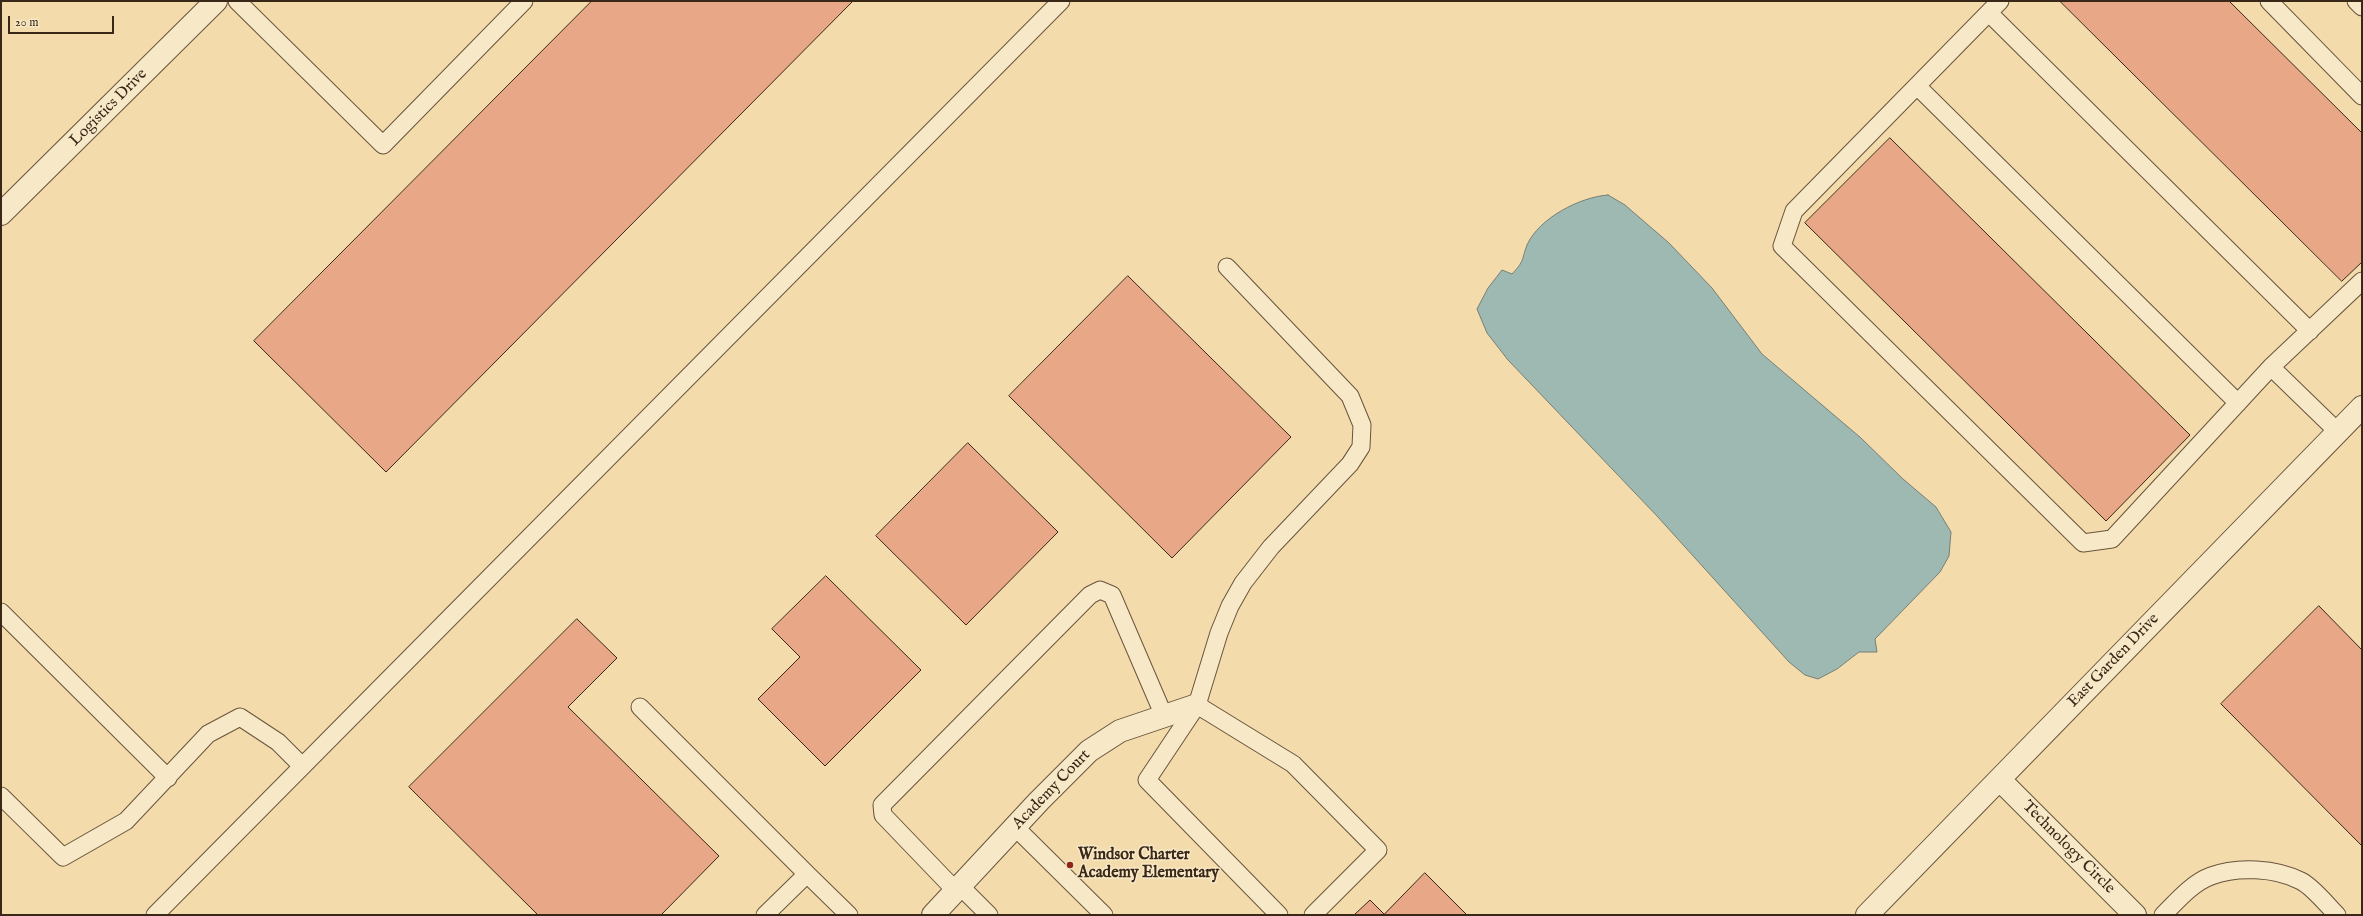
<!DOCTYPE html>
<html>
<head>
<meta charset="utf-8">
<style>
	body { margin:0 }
	#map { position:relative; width:2363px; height:916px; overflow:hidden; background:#f3dbab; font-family:"IM FELL English",serif }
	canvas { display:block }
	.frame { position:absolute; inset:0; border:2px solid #392717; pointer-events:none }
	.scale { position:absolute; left:8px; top:16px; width:106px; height:18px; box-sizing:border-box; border:2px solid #392717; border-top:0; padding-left:5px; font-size:12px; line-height:14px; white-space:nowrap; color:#392717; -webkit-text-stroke:3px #f7e8c8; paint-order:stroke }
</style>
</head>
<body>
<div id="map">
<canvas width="2363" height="916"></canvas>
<div class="frame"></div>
<div class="scale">20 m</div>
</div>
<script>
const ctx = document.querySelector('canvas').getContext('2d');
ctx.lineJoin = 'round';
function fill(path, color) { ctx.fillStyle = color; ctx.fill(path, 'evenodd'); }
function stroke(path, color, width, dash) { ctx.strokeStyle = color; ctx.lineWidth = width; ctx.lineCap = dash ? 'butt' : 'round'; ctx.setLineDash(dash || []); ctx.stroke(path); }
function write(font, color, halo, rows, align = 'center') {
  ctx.font = font + ' "IM FELL English",serif'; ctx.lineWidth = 3; ctx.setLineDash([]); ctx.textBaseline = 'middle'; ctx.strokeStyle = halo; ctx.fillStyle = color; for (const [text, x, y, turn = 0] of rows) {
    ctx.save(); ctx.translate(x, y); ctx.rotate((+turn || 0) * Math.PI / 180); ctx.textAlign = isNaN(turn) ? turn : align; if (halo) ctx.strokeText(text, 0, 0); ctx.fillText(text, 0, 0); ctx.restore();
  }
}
const water = new Path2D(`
	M1608 195 1625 205 1669 243 1712 288 1762 354 1861 438 1903 479 1936 507 1951 532 1949 556 1940 572 1875 639 1877 652H1859L1837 669 1818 679 1805 675 1789 662 1657 516 1508 360 1487 333 1477 309 1488 288 1502 270 1512 274C1525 260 1521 261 1527 245 1539 218 1580 197 1608 195Z`);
const building = new Path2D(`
	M592 1H853L386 472 254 341Z
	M2060 1H2229L2362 133V262L2342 281Z
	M1890 138 2190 435 2106 521 1805 223Z
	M1128 276 1291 437 1172 558 1009 396Z
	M968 443 1058 532 966 625 876 536Z
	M826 576 921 670 825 766 758 699 800 657 772 629Z
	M2319 606 2362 650V846L2221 704Z
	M577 619 617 658 568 707 719 856 661 915H538L409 787Z
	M1425 873 1467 915H1354L1370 900 1384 914Z`);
const lane = new Path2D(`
	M237 1 383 145 524 1
	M2000 1 1794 211 1782 246 2083 543 2112 539 2271 367 2362 281
	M2269 1 2362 96
	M2356 1 2362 7
	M1989 13 2310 331
	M1917 86 2238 403
	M1227 267 1350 396 1362 425 1361 447 1350 464 1271 547 1243 583 1230 606 1219 633 1197 705 1147 780 1279 915
	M2271 367 2338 432
	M1 612 168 778
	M1197 705 1293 764 1378 850 1313 915
	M640 707 807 874
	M1 796 63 857 126 821 208 734 240 717 278 742 302 766
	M1015 827 1104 915
	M961 887 989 915
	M956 891 883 815 882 805 1090 595 1100 590 1112 595 1164 716
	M155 915 1061 1
	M765 915 807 874 849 915
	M2163 915C2177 901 2192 883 2211 876 2237 866 2276 868 2301 881 2313 887 2328 906 2337 915`);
const street = new Path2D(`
	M1 214 216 1
	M2000 780 2135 915
	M933 915 1039 801 1089 751 1120 731 1197 705
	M1867 915 2362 407`);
const markers = [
	[1070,865,4,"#8f2418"]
];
const streetNames = [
	["Logistics Drive",109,108,-45],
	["East Garden Drive",2114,661,-46],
	["Academy Court",1052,790,-46],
	["Technology Circle",2068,848,45]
];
const poiNames = [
	["Windsor Charter",1078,856],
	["Academy Elementary",1078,874]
];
fill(water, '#9eb9b2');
stroke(water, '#767f74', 1);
fill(building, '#e8a888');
stroke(building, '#392717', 1);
stroke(lane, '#68543c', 19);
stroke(street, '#68543c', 24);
stroke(lane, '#f7e8c8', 17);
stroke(street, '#f7e8c8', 22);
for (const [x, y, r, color] of markers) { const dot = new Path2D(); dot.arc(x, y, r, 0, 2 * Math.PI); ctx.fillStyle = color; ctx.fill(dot); stroke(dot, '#f7e8c8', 1.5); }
write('16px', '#392717', '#f7e8c8', streetNames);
write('bold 16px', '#392717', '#f7e8c8', poiNames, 'left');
</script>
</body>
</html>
